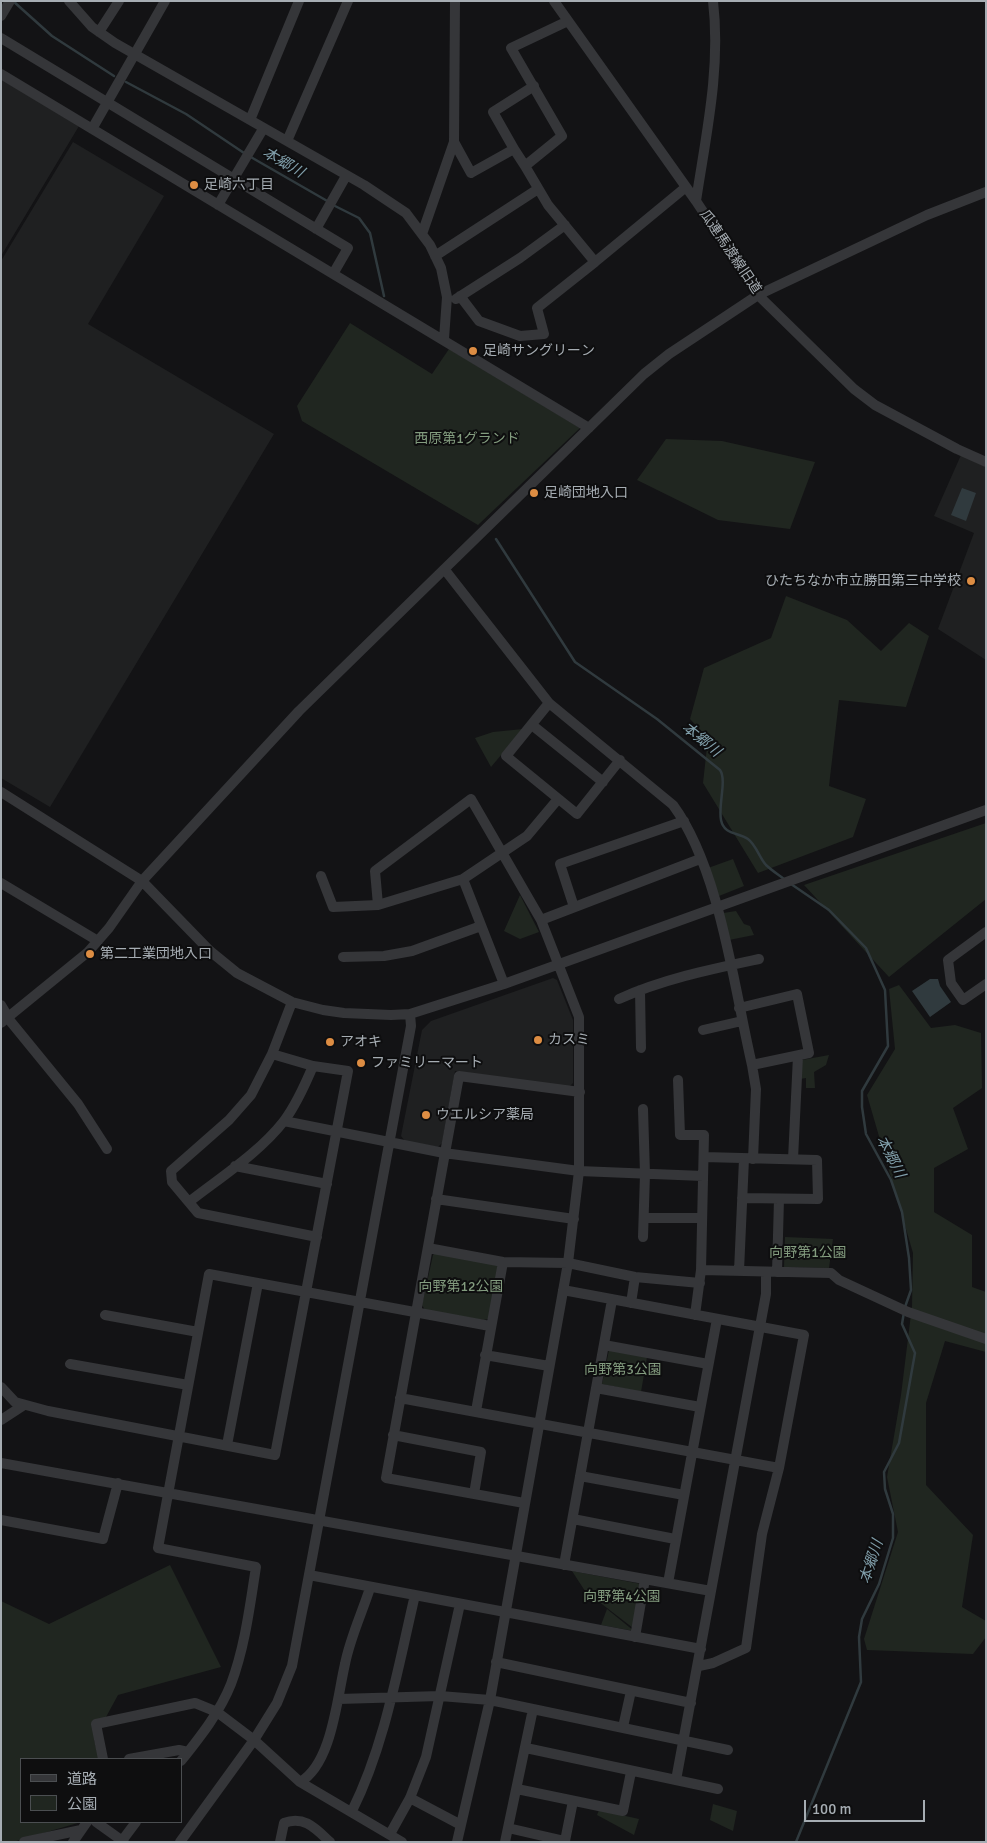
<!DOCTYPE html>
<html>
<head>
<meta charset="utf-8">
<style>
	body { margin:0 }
	#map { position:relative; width:987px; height:1843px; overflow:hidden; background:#131315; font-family:Signika,"Noto Sans JP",sans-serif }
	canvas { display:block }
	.frame { position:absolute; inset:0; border:2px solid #a6adb3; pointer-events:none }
	.legend { position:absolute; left:20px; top:1758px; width:162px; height:65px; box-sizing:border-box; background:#0e0e0f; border:1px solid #4b4e51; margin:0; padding:6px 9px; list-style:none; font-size:15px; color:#a6adb3 }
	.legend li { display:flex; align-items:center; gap:10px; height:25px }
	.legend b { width:25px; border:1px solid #4b4e51 }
	.scale { position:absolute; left:804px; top:1800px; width:121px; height:22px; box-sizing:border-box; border:2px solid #a6adb3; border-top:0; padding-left:6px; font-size:15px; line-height:18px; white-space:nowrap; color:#a6adb3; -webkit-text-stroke:4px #0e0e0f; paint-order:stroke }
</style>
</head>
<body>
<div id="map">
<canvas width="987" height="1843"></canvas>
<div class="frame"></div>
<ul class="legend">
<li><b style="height:6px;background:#353639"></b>道路</li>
<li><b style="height:14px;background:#202620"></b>公園</li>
</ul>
<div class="scale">100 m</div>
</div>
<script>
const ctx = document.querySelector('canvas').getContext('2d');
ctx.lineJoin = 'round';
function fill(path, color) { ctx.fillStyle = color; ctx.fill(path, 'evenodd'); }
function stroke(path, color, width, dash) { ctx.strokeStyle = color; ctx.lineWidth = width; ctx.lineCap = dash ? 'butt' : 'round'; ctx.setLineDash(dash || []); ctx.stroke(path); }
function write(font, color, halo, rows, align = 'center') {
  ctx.font = font + ' Signika,"Noto Sans JP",sans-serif'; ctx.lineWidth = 4; ctx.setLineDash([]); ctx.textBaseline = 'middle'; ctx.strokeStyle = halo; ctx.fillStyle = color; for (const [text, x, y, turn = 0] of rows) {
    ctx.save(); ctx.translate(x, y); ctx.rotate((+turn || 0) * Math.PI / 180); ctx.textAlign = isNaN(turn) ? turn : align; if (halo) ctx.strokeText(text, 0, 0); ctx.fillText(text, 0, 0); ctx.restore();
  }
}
const built = new Path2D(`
	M1 79 79 126 1 256Z
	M73 142 164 196 88 324 274 434 50 807 1 778V261Z
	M961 455 986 467V660L938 629 974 533 934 516Z
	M553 978 557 980 573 1020V1083L569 1087 455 1071 442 1143 438 1147 405 1141 401 1136 422 1030 431 1021Z`);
const green = new Path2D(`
	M350 323 432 374 449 349 580 428 478 525 302 421 297 406Z
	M666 439 722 441 815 462 790 529 718 520 637 480Z
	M786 596 847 620 881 651 909 623 929 636 906 707 839 700 829 786 866 799 853 837 758 873 703 783 708 738 690 719 704 668 771 638Z
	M523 729 491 767 475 738 493 732Z
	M986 823V899L889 977 804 885Z
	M733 859 744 886 719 896 708 868Z
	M520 895 539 932 520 939 504 931Z
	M736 911 744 924 750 926 754 935 729 940 723 913Z
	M899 985 931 1028 955 1025 981 1033 982 1088 953 1108 968 1149 934 1168V1212L972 1235V1287L986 1292V1352L945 1341 926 1403V1485L973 1535 962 1607 986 1621V1637L973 1654 867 1650 864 1639 898 1532 887 1477 901 1395 912 1306 913 1253 867 1095 895 1049 889 989Z
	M829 1055 826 1065 814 1072 815 1088H806V1078L800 1079 802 1060Z
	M785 1237 833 1239 829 1268 784 1267Z
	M436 1252 496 1264 499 1269 489 1319 483 1320 425 1310 422 1305 433 1255Z
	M609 1350 647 1357 641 1392 602 1384Z
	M170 1565 221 1667 118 1695 94 1739 99 1759H21V1822H81L13 1842H1V1601L49 1624Z
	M572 1571 641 1584 633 1628 585 1591Z
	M607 1609 634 1631 601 1625Z
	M713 1804 737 1811 733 1831 710 1820Z
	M599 1810 639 1819 634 1835 597 1815Z`);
const water = new Path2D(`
	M962 488 976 493 966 521 951 515Z
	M930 979H938L940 986 951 1002 930 1017 912 991Z`);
const stream = new Path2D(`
	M13 1 52 36 114 76
	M126 82 186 114 244 153
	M249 156 329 202
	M333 205 359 218 370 233 384 296
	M496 539 575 662 657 719 720 770C727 780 718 805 721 820 724 835 738 832 748 839 756 845 759 857 766 865 771 870 779 875 784 879
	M791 884 829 910 866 948 885 990 888 1046 862 1091V1107L866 1134 891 1180 902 1212 909 1258 911 1290 905 1307
	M796 1842 861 1682 859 1637 862 1619 879 1584 893 1538V1514L885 1489 884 1472 899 1443 915 1353 902 1324 904 1312`);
const minor = new Path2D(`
	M69 1 92 27 115 43 364 185 406 213 430 245 441 268 447 297 444 339
	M554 1 696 201 758 295 854 389 875 405 957 449 986 462
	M1 16 10 1
	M568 21 511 48 562 136 525 166 548 205 595 262 686 187
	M99 32 119 1
	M1 38 348 248 333 274
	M1 74 589 428
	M250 120 299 1
	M92 129 165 1
	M287 141 348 1
	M454 142 471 173 514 149 493 112 534 86
	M514 149 525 166
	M696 201C706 135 721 68 713 1
	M218 205 263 129
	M316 229 346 176
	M422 234 454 142 455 1
	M435 256 538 189
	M460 296 479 321 520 336 544 334 537 308 595 262
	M456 299 520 258 565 225
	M445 570 549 703 673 805C720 869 734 988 752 1065L756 1089 753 1159
	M549 703 506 756 577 814 620 760
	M532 725 603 782
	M1 792 142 881 210 951 237 973 292 1002 323 1010 344 1013 391 1015 410 1014 504 984 986 810
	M321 876 333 907 378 905 463 879 527 836 558 799
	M463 879 504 984
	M1 883 98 941
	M378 905 375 871 471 799 541 920 579 1017V1171L568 1263 490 1700 457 1842
	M574 907 560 864 684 821
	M541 920 700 859
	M986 932 948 960 951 983 963 1000 986 984
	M343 957 384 956 412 951 481 926
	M640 990 641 1048
	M619 999C663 979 712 969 759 959
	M1 1005 11 1022 78 1104 107 1149
	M739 1008 797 994 809 1053 752 1065
	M1 1023 88 952 109 928 142 881 299 711 644 374 669 354 758 295 927 215 986 192
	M703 1030 742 1021
	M272 1054 292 1002
	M678 1080 680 1135H704L701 1270 695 1315
	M643 1109 645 1174 643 1237
	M284 1121 444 1153 579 1171 703 1176
	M704 1157 817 1160 818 1199 742 1198
	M793 1159 798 1056
	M235 1166 327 1184
	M436 1199 574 1219
	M189 1202C221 1177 259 1153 284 1121 296 1105 305 1085 313 1066
	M644 1218H702
	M428 1248 503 1262 568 1263 635 1277 700 1283
	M701 1270 831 1273 839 1280 908 1312 986 1339
	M739 1271 744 1159
	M777 1272 779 1199
	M563 1290 804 1335 779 1468 762 1534 746 1648 713 1663 699 1666
	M631 1303 635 1277
	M105 1315 198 1332
	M604 1345 708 1364
	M485 1355 549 1366
	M70 1364 188 1385
	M1 1387 15 1402 48 1411 275 1455 348 1071 313 1066 272 1054 251 1095 229 1120 171 1171 172 1182 198 1213 317 1237
	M596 1388 700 1407
	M400 1398 779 1468
	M476 1411 503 1262
	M1 1420 24 1405
	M393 1435 481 1452 474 1494
	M227 1445 258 1283
	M1 1463 711 1591
	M580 1476 684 1495
	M524 1503 386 1478 459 1076 580 1092
	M573 1519 675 1539
	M1 1520 103 1539 118 1483
	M564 1565 612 1300
	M309 1575 701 1649
	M668 1583 717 1319
	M635 1637 645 1579
	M496 1662 691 1703
	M339 1699 440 1696 490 1700 728 1750
	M623 1727 631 1691
	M526 1748 718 1789
	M103 1759 96 1724 195 1703 217 1712 254 1740 300 1782 402 1842
	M129 1759 179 1750 188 1752
	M181 1761C200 1737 220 1712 231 1684 245 1647 250 1605 256 1567L158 1548 209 1274 490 1326
	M676 1780 766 1294V1272
	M300 1782C332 1764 337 1698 345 1664 350 1638 362 1613 370 1588
	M517 1789 623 1811 631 1772
	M410 1798 461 1825
	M352 1811C385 1745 398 1667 415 1595
	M96 1822 124 1842
	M508 1828 565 1841 573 1801
	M390 1834 410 1798 426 1757 460 1604
	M24 1842 81 1830
	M73 1842 87 1822
	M121 1842 136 1822
	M180 1842 254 1740 277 1703 292 1666 411 1026 410 1014
	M280 1842 284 1823C304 1815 316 1829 330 1842
	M505 1842 533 1709`);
const markers = [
	[194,185,5,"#dd8d43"],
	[473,351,5,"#dd8d43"],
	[534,493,5,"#dd8d43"],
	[971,581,5,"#dd8d43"],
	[90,954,5,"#dd8d43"],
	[538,1040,5,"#dd8d43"],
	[330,1042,5,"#dd8d43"],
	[361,1063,5,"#dd8d43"],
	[426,1115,5,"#dd8d43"]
];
const poiNames = [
	["足崎六丁目",204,185],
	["足崎サングリーン",483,351],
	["足崎団地入口",544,493],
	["ひたちなか市立勝田第三中学校",961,581,"right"],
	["第二工業団地入口",100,954],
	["カスミ",548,1040],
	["アオキ",340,1042],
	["ファミリーマート",371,1063],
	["ウエルシア薬局",436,1115]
];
const streetNames = [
	["瓜連馬渡線旧道",730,252,56]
];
const parkNames = [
	["西原第1グランド",467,439],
	["向野第1公園",808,1253],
	["向野第12公園",461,1287],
	["向野第3公園",623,1370],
	["向野第4公園",622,1597]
];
const waterNames = [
	["本郷川",283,163,30],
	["本郷川",701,740,39],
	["本郷川",890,1157,63],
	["本郷川",872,1562,-72]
];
fill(built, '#1f2021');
fill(green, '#202620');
fill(water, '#303a3e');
stroke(stream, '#303a3e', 2.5);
stroke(minor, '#353639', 10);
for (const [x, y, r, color] of markers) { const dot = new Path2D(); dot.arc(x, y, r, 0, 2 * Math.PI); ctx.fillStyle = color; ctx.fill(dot); stroke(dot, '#0e0e0f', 2); }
write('14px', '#a6adb3', '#0e0e0f', poiNames, 'left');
write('14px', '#a6adb3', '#0e0e0f', streetNames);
write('14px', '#839c7f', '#0e0e0f', parkNames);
write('italic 15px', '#819fab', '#0e0e0f', waterNames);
</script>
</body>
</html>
